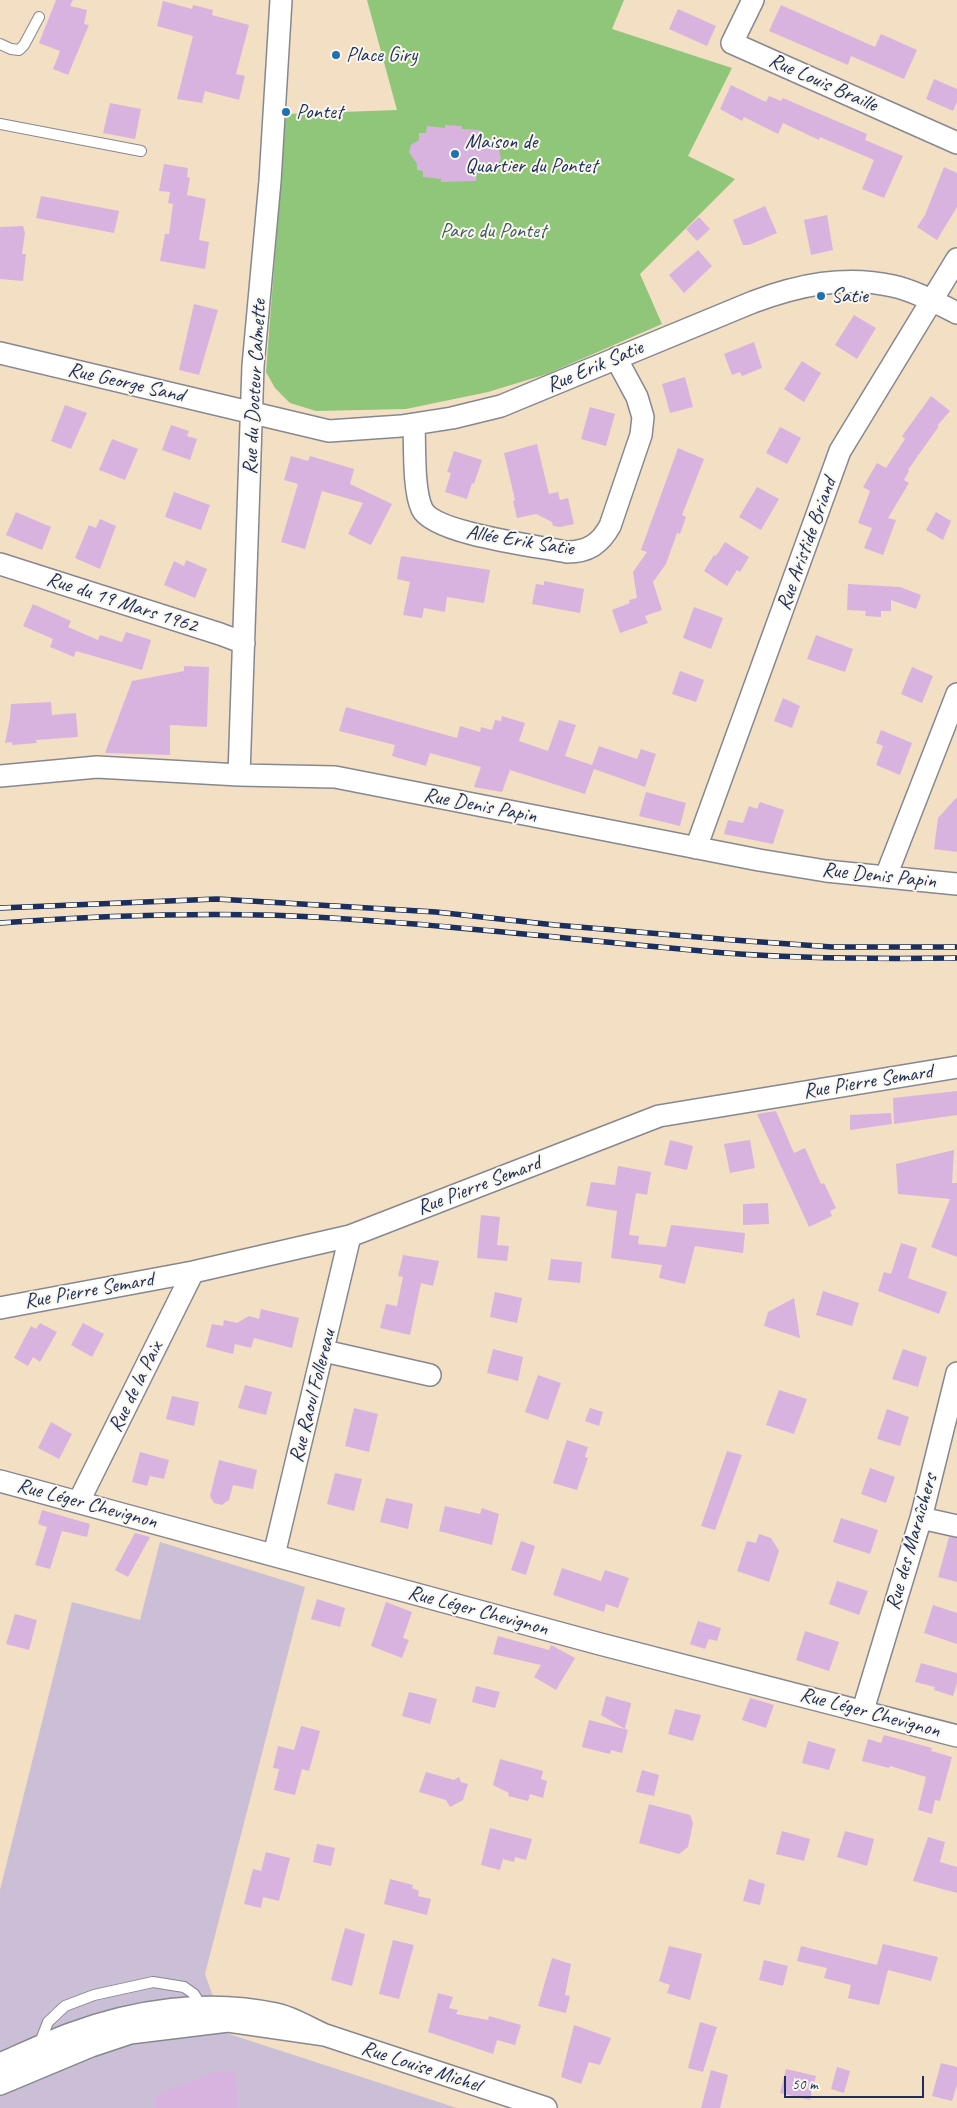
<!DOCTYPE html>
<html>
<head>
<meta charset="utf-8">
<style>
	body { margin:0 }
	#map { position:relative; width:957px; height:2108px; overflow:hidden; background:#f3dfc3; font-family:Caveat,sans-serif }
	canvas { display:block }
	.scale { position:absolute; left:784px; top:2076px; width:140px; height:22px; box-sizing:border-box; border:2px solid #1b2f5e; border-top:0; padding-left:6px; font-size:15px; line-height:18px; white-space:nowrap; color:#1b2f5e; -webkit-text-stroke:4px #fbf7ec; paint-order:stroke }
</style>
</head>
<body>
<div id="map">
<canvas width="957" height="2108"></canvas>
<div class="scale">50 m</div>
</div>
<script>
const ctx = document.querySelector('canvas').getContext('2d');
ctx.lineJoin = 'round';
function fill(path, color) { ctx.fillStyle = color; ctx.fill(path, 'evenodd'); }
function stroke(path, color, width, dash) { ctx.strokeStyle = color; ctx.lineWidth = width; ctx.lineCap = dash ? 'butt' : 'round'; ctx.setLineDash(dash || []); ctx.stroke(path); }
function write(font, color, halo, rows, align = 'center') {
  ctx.font = font + ' Caveat,sans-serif'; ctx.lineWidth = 4; ctx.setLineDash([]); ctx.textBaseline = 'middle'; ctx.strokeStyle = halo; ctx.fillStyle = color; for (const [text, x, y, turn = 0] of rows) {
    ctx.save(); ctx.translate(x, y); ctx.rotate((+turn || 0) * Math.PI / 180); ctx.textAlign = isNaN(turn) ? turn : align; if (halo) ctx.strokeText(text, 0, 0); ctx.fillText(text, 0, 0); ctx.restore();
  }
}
const industrial = new Path2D(`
	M160 1542 305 1587 205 1974 226 2033 457 2108H0V1890L72 1602 140 1620Z`);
const green = new Path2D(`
	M367 0H624L612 29 732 68 688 156 735 179 640 274 662 324 547 374 488 392 406 409 316 411 290 403 275 388 266 372 286 114 397 110Z`);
const building = new Path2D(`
	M56 0H73L70 6 87 10 84 24 89 25 68 75 53 69 60 51 39 43Z
	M163 1 192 9 193 5 213 10 212 15 249 25 236 74 245 76 239 100 205 91 202 103 177 99 193 36 157 26Z
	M781 5 875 47 881 34 917 50 904 79 851 56 848 65 769 31Z
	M678 9 716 26 707 46 669 29Z
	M934 79 957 89V102L953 111 926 99Z
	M731 85 766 102 769 96 781 101 783 98 806 108 867 134 865 140 903 156 884 198 862 189 874 160 820 137 819 140 783 123 778 134 744 117 742 121 720 109Z
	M110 103 141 109 135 139 103 133Z
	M445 125 462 126V129L480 130 479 141 497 143 501 158 494 172 477 170 476 181 441 182V179L423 177V171L417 170V164L409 152 411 145 419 140V133H426L427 126 445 128Z
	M164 164 188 168 187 177 190 178 187 195 206 199 199 240 209 242 205 269 160 261 165 234H169L173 204 168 203 170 192 159 191Z
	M944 167 957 173V207L937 240 917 227 925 215Z
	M41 196 119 211 114 233 36 218Z
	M765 206 777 233 749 245H743L733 220Z
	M827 215 833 250 811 255 804 220Z
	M699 217 710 229 697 241 686 229Z
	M23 226 25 233 22 254H26L23 281 0 279V227Z
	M698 250 712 266 684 293 669 275Z
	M194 304 218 310 199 375 179 370Z
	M854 315 876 328 857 359 835 345Z
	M754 342 762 368 742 376 740 372 732 375 724 354Z
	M802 361 821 373 804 402 784 389Z
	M685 377 693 407 670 413 662 384Z
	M931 396 950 411 937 426H939L908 470 909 471 904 480 909 483 888 518 896 520 883 555 864 548 872 528 858 523 870 491 863 487 877 463 886 468 905 439 902 436Z
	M65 405 87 413 71 449 51 441Z
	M590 407 615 414 606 446 581 439Z
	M171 425 189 431 187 436 197 439 190 460 162 450Z
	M780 427 801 438 787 464 766 453Z
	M112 439 138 449 125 480 99 470Z
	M537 444 549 494 558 492 560 500 568 498 574 524 560 527 553 526 552 522 536 514 517 518 513 501 515 500 504 453Z
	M678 448 704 459 682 515 686 517 680 534 677 533 666 564 653 582 662 610 645 616 648 623 620 633 612 610 630 603 629 600 637 598 633 572 647 552 641 550Z
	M454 451 482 460 474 484 472 483 467 499 445 492 451 473 447 472Z
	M291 456 308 461 310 456 354 469 350 484 392 504 371 545 348 534 363 503 322 491 305 549 281 542 298 484 284 480Z
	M757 487 779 499 761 530 739 517Z
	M174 492 210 505 201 530 165 517Z
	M16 512 51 527 42 550 6 535Z
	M936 512 951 521 943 540 926 530Z
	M100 519 116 526 100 569 75 558 89 525 96 528Z
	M725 542 749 557 740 572 737 570 727 586 704 571 714 555 716 556Z
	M401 556 490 570 484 603 447 597 445 612 424 608 422 618 403 615 410 582 397 579Z
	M186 560 207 569 195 598 164 585 174 561 184 566Z
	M544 581 584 589 580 613 532 604 536 584 544 585Z
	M848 584 900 587 921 595 916 609 891 600V611H881V617L865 616 866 611 847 610Z
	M33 604 71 621 68 627 98 640 100 635 122 642 126 632 151 640 142 670 76 651 74 657 50 647 53 639 23 626Z
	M694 607 723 618 711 649 683 638Z
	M816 635 853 649 845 672 807 659Z
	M184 666 209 667 207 727 170 725V755L105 753 132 681 184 671Z
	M912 667 933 676 922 703 901 694Z
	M680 671 704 680 696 702 672 694Z
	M783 698 800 706 792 728 774 721Z
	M51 702 52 715 76 713 78 737 36 740 37 743 12 745V742L5 743 10 718 11 704Z
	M346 707 457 738 460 726 480 732 481 727 492 730 495 720 501 721 502 716 525 723 519 741 548 751 559 720 576 725 565 756 592 765 599 746 637 759 641 749 656 754 645 787 594 769 585 794 510 770 502 792 474 787 481 767 430 753 426 766 392 756 395 745 339 731Z
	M881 730 912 743 900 775 876 765 883 746 876 743Z
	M646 792 686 803 680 826 639 816Z
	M957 797V852L934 849 938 818Z
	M760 802 784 810 773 844 724 834 728 820 743 823 749 806 757 809Z
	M957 1091V1115L894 1124 893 1098Z
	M776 1111 794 1153 805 1148 821 1184 824 1183 836 1208 830 1211 832 1216 809 1227 757 1114Z
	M891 1113 892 1124 850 1130V1115Z
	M670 1140 693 1146 687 1170 664 1165Z
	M750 1140 755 1168 730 1173 724 1144Z
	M954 1150 952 1183H957V1257L931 1247 950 1199 898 1194 896 1164Z
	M618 1166 651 1172 647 1195 636 1193 629 1235 639 1236 638 1244 666 1247 671 1225 745 1233 743 1253 695 1246 685 1284 659 1278 662 1265 611 1258 617 1211 586 1206 591 1182 615 1185Z
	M768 1203 769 1224 743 1225V1204Z
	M481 1215 500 1217 497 1245 509 1246 507 1261 477 1258Z
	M901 1243 917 1248 908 1278 947 1292 939 1314 878 1291 884 1272 891 1274Z
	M403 1255 439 1261 433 1286 421 1283 410 1335 380 1328 386 1304 397 1306 403 1277 398 1276Z
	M551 1259 582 1262 580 1283 548 1280Z
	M823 1291 859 1303 852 1326 816 1315Z
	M495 1292 522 1298 517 1323 490 1317Z
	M794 1298 800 1338 764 1326 768 1312Z
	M261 1309 299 1318 292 1348 254 1338 251 1348 235 1344 233 1354 206 1347 212 1324 223 1326 224 1320 237 1323 249 1316 259 1319Z
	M40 1323 57 1332 40 1362 33 1357 28 1366 14 1358 31 1326 36 1329Z
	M83 1323 104 1334 92 1357 71 1345Z
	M493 1349 523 1357 518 1381 487 1373Z
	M903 1349 927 1357 918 1387 892 1379Z
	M538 1375 561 1383 548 1420 525 1412Z
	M245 1385 272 1392 266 1415 238 1408Z
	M779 1390 807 1399 794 1434 766 1425Z
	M172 1396 199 1402 194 1426 166 1419Z
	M354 1408 378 1414 369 1452 345 1446Z
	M590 1408 603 1412 599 1426 585 1421Z
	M887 1409 909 1417 900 1446 877 1439Z
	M51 1422 72 1434 59 1459 38 1448Z
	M567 1440 588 1447 585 1457 588 1458 577 1490 553 1483Z
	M727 1451 742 1455 715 1530 701 1526Z
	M140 1452 169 1460 164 1479 150 1476 147 1486 132 1482Z
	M219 1460 257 1470 253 1489 233 1485 229 1500 222 1505 214 1503 210 1496Z
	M870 1468 895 1477 886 1503 861 1494Z
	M335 1473 362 1479 354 1511 327 1504Z
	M386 1498 413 1504 408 1529 380 1522Z
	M445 1506 480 1514 482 1508 499 1514 492 1545 439 1531Z
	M42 1510 90 1524 87 1537 62 1531 50 1569 35 1565 47 1527 38 1524Z
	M841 1518 878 1530 870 1554 833 1542Z
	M135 1533 150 1537 128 1577 115 1570Z
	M759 1534 771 1538 779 1551 769 1582 737 1571 747 1541 756 1543Z
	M949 1537 957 1538V1582L938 1577Z
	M521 1541 535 1546 526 1575 511 1570Z
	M562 1568 601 1581 605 1570 629 1578 618 1608 606 1604 604 1612 553 1595Z
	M837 1581 868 1591 859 1615 829 1604Z
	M317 1599 345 1608 340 1627 311 1619Z
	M386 1602 412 1612 403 1638 409 1640 402 1658 371 1646Z
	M933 1605 957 1613V1644L924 1633Z
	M15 1614 37 1620 29 1650 6 1644Z
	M698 1621 721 1628 717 1641 709 1639 705 1649 690 1644Z
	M805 1631 839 1642 829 1671 796 1660Z
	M498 1636 549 1650 551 1645 575 1658 556 1690 534 1677 541 1665 493 1654Z
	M921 1663 957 1673V1683L953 1696 934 1690 935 1687 915 1682Z
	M476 1686 500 1692 495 1708 472 1702Z
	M409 1692 437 1699 430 1724 402 1716Z
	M606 1696 631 1703 625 1729 601 1715Z
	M750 1698 774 1705 766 1728 742 1720Z
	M675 1709 701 1715 693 1741 668 1734Z
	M589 1720 628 1730 622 1753 611 1750 610 1754 582 1747Z
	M301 1726 320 1731 309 1771 302 1769 295 1795 274 1790 279 1769 273 1768 278 1746 294 1750Z
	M884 1735 932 1748 931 1751 952 1757 940 1801 935 1800 932 1814 918 1810 926 1777 890 1766 889 1768 862 1761 868 1739 881 1743Z
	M808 1741 836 1749 829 1770 802 1763Z
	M500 1759 543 1771 541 1779 547 1781 543 1798 530 1794 528 1801 508 1796 509 1793 493 1785Z
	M642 1770 659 1775 654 1796 636 1792Z
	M426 1772 454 1780 459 1777 461 1782 468 1784 463 1800 450 1807 446 1800 419 1792Z
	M649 1804 690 1815 693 1823 688 1847 679 1854 639 1843Z
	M490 1828 532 1839 526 1860 515 1857 514 1862 503 1859 500 1870 481 1865Z
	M782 1831 810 1839 804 1861 776 1854Z
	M845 1831 874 1839 867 1866 837 1857Z
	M928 1837 945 1842 940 1862 957 1867V1893L913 1881Z
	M317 1844 335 1848 331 1866 313 1862Z
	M266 1852 290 1858 279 1901 263 1897 261 1908 244 1904 253 1869 261 1871Z
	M390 1879 413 1885 412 1888 419 1891 418 1896 431 1899 427 1915 384 1904Z
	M749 1879 765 1884 760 1905 743 1901Z
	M345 1928 365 1934 352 1986 331 1980Z
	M393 1940 414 1945 399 1999 379 1994Z
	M883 1944 938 1957 931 1981 888 1970 879 2005 848 1998 851 1985 824 1978 827 1968 797 1961 801 1946 877 1965Z
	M669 1946 702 1954 690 2000 667 1993 670 1985 659 1981Z
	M552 1958 571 1964 565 1995 570 1996 566 2013 538 2006Z
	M764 1960 788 1966 783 1986 759 1980Z
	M438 1993 453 1997 449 2008 458 2010 456 2014 488 2020 489 2016 521 2025 515 2045 497 2040 493 2054 428 2032Z
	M700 2022 717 2027 703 2072 688 2068Z
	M574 2025 611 2038 600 2065 589 2062 581 2084 561 2077Z
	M941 2063 957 2067V2085L952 2101 932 2096Z
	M837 2067 850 2071 844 2093 831 2089Z
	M786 2069 816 2076 810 2100 780 2093Z
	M711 2070 728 2075 720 2108H701Z
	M222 2071 236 2072 238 2108H156V2095L214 2072Z`);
const service = new Path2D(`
	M0 44 11 49 19 50 24 45 39 17
	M0 124 141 151
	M39 2045 48 2022 65 2006 94 1995 153 1982 184 1987 194 1994 202 2007`);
const minor = new Path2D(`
	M753 0 732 43 957 143
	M0 353 329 431 401 426 452 418 501 406 753 302C798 285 845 275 893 286 915 291 937 303 957 313
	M414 424C415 446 413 490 422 509 434 534 538 546 567 552 588 552 600 544 610 526L641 435 643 417 637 397 616 358
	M0 564 220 634 244 643
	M239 775 253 366 270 181 281 0
	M0 776 97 767 239 775 335 777 759 860 826 871 957 884
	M696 848 840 451 957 259
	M886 876 957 694
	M0 1308 193 1272 350 1236 659 1116 957 1067
	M324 1351 430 1375
	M0 1481 600 1644 957 1736
	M79 1501 193 1272
	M921 1518 957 1526
	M274 1555 350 1236
	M863 1710 921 1518 957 1373
	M325 2035 546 2108
	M0 2064C23 2054 46 2043 70 2034 134 2010 208 1999 276 2014 292 2017 309 2028 325 2035L228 2021 130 2033 91 2046 0 2084`);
const rail = new Path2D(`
	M0 908 217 899 436 912 555 925 733 940 832 947H957
	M0 923C110 915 222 911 332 918 464 926 594 942 726 953 802 959 880 959 957 958`);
const markers = [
	[336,55,5,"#1f6fb2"],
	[286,112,5,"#1f6fb2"],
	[455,154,5,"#1f6fb2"],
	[821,296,5,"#1f6fb2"]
];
const poiNames = [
	["Place Giry",346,55],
	["Pontet",296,112],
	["Maison de",465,142],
	["Quartier du Pontet",465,166],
	["Satie",831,296]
];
const streetNames = [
	["Rue Louis Braille",823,83,24],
	["Rue Erik Satie",595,367,-23],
	["Rue George Sand",126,383,13],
	["Rue du Docteur Calmette",255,387,-87],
	["Allée Erik Satie",520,541,9],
	["Rue Aristide Briand",807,544,-70],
	["Rue du 19 Mars 1962",122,603,18],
	["Rue Denis Papin",480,806,11],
	["Rue Denis Papin",879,876,6],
	["Rue Pierre Semard",868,1082,-9],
	["Rue Pierre Semard",479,1186,-21],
	["Rue Pierre Semard",89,1291,-10],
	["Rue de la Paix",136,1387,-64],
	["Rue Raoul Follereau",313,1396,-76],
	["Rue Léger Chevignon",87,1504,15],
	["Rue des Maraîchers",912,1542,-74],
	["Rue Léger Chevignon",478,1611,15],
	["Rue Léger Chevignon",870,1713,15],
	["Rue Louise Michel",421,2067,18]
];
const parkNames = [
	["Parc du Pontet",493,231]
];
fill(industrial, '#cabfd6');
fill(green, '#8fc67a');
fill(building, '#d9b3e0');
stroke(service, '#878790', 12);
stroke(minor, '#878790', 24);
stroke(service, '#fff', 10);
stroke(minor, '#fff', 21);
stroke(rail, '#1b2f5e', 5.5);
stroke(rail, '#fbf7ec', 4, [11]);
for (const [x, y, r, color] of markers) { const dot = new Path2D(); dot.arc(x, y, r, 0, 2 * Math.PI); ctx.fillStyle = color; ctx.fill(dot); stroke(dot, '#fbf7ec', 2); }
write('21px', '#1b2f5e', '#fbf7ec', poiNames, 'left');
write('21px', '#1b2f5e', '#fbf7ec', streetNames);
write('21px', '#3e5c66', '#fbf7ec', parkNames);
</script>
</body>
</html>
